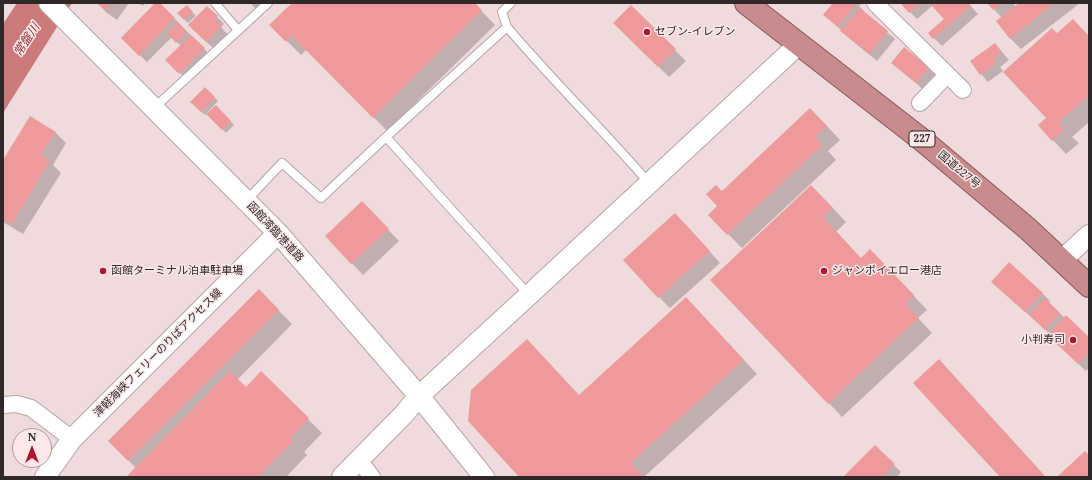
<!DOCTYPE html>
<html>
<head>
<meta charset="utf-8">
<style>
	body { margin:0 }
	#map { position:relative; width:1092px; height:480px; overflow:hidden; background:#efdbdb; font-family:"Noto Serif",serif }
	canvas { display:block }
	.frame { position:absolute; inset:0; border:4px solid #2f2828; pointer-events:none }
	.north { position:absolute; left:12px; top:428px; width:40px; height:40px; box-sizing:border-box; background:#fce8e8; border:1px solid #aa9b9b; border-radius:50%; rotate:0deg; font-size:11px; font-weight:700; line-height:16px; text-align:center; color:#2f2828 }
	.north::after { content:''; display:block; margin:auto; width:14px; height:18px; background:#ac1634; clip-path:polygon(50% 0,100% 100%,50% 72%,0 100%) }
</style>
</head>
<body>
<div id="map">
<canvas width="1092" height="480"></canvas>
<div class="frame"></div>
<div class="north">N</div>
</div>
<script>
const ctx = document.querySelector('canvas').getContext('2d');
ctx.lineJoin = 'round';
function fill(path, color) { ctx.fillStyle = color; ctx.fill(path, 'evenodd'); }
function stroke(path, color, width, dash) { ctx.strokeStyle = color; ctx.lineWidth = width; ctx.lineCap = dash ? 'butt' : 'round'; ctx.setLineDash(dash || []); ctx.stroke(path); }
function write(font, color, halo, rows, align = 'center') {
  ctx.font = font + ' "Noto Serif","Noto Sans JP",serif'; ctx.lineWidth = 3; ctx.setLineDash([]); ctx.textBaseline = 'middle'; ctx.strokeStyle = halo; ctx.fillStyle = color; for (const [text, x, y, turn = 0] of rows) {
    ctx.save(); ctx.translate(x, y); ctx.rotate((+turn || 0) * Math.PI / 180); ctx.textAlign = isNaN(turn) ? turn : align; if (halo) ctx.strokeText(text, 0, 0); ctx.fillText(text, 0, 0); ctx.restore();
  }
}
const water = new Path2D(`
	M17 3H72L3 113V24Z`);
const shadow = new Path2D(`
	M97 3H129L117 20 107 13Z
	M138 3H145L143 6Z
	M157 3H159L175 19 212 57 187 80 167 60 181 46 172 37 147 62 122 38Z
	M250 3H266L258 11Z
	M293 3H474L495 25 387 131 307 49 301 55 271 25Z
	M830 3H860L861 4 859 6 864 11 863 12 895 39 877 61 849 38 824 14 832 5Z
	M901 3H968L978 14 942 46 929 33 945 19 933 5 917 19Z
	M988 3H1013L1016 7 1021 3H1080L1021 49 1010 38 1002 18Z
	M207 7 224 24 221 27 228 35 214 49 189 25Z
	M631 7 686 61 669 77 615 23Z
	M190 10 196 16 188 23 184 19Z
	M1057 35 1089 36V122L1072 137 1079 143 1066 154 1053 140 1047 119Z
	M995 44 1009 60 1000 67 1003 71 988 82 981 74Z
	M892 63 928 68 936 75 924 90Z
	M205 88 218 101 205 115 192 102Z
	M216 107 234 125 226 133 208 114Z
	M824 123 840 140 828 151 836 160 742 248 728 234 719 206 722 192Z
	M55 132 66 143 53 165 61 173 23 234 3 222V162Z
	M825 200 846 222 836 232 861 259 884 264 927 310 918 318 932 333 842 417 712 280Z
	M373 214 399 241 363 275 326 236Z
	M686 225 720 263 670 308 659 297Z
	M1000 289 1042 293 1050 301 1048 303 1089 339V368L1086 371 1056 343 1050 334Z
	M259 291 292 324 237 380 246 388 261 373 322 433 304 452 307 455 286 477H127L136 468 109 441Z
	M686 298 757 374 644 477H520L579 396Z
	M875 446 901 472 897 477H845Z`);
const building = new Path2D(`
	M96 3H111L106 10Z
	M155 3H160L175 18 139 56 121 38Z
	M292 3H475L482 10 373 118 292 36 286 42 269 25Z
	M831 3H857L838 27 823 15 832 4Z
	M900 3H919L909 13Z
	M929 3H969L971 6 933 39 928 33 944 19Z
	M987 3H1002L993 10Z
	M1019 3H1055L1010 39 996 21Z
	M187 5 193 12 184 20 177 13Z
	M631 5 676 49 658 67 613 23Z
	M207 6 218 16 214 19 222 26 206 42 188 25Z
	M860 8 888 31 869 54 840 31Z
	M1073 19 1089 36V96L1059 122 1065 129 1052 141 1038 125 1046 118 1003 72 1052 28 1057 33Z
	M178 22 187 32 176 43 167 33Z
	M191 35 205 48 179 74 165 60Z
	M995 43 1002 52 993 59 996 63 980 75 970 61Z
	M904 47 929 67 916 83 891 63Z
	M205 87 215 97 201 112 190 102Z
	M216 105 231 121 222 130 206 114Z
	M810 108 827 126 815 137 823 145 727 235 708 215 717 206 706 194 716 185 722 191Z
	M30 116 56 132 41 155 50 161 12 224 3 219V160Z
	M811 185 833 208 823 217 861 258 870 249 914 295 905 304 919 318 828 404 710 280Z
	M362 201 389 229 351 264 325 236Z
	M675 213 710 251 658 298 623 260Z
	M1009 262 1043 293 1025 312 991 282Z
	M259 289 279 310 128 461 108 441Z
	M686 297 744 360 631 463 644 477H519L468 421 471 390 527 339 579 395Z
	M1045 298 1060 313 1045 330 1029 315Z
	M1066 315 1089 337V353L1078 364 1047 335Z
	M939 359 974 398 1046 477H1000L948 421 913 383Z
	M230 371 246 387 261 371 309 418 291 438 294 441 258 477H126Z
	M875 445 895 464 882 477H843Z
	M1085 451 1089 455V475L1087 477H1059L1058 476Z`);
const service = new Path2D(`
	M215 3 238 30
	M507 27 502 12 511 3
	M154 108 268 3
	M386 137 529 295
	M246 201 282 163 321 198 386 137 507 27C553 81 603 130 649 183`);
const minor = new Path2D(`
	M875 3 963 90
	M920 103 947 75
	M3 405 17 404 31 408 72 439
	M359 460 372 477`);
const tertiary = new Path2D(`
	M49 3 278 233 419 396 484 477
	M1062 260 1089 235
	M45 477 72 439 278 233
	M342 477 404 414 419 396 529 295 799 44`);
const trunk = new Path2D(`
	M746 3 921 139 1028 229 1089 286`);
const markers = [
	[647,32,4,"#ac1634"],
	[103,271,4,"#ac1634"],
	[824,271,4,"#ac1634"],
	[1073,340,4,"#ac1634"]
];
const shields = [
	[922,139,26]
];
const shieldNames = [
	["227",922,139]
];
const poiNames = [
	["セブン-イレブン",655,32],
	["函館ターミナル泊車駐車場",111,271],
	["ジャンボイエロー港店",832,271],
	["小判寿司",1065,340,"right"]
];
const streetNames = [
	["国道227号",959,170,40],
	["函館湾臨港道路",275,232,47],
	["津軽海峡フェリーのりばアクセス線",158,353,-45]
];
const waterNames = [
	["常盤川",27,40,-57]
];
fill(water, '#cb797b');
fill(shadow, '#0003');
fill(building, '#ee999b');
stroke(service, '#b7a4a4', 10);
stroke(minor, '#b7a4a4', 18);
stroke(tertiary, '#b7a4a4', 22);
stroke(trunk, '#895658', 24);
stroke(service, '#fff', 8);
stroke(minor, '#fff', 16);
stroke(tertiary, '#fff', 20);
stroke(trunk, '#c88c8e', 22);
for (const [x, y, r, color] of markers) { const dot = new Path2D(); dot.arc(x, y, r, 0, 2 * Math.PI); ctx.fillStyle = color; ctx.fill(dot); stroke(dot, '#fce8e8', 1.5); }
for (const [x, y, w] of shields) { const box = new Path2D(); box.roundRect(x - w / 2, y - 8, w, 16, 3); ctx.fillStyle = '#fce8e8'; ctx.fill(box); stroke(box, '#2f2828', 1); }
write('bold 10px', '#2f2828', null, shieldNames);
write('11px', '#2f2828', '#fce8e8', poiNames, 'left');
write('11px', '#2f2828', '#fce8e8', streetNames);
write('italic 12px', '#922f39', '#fce8e8', waterNames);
</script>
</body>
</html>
